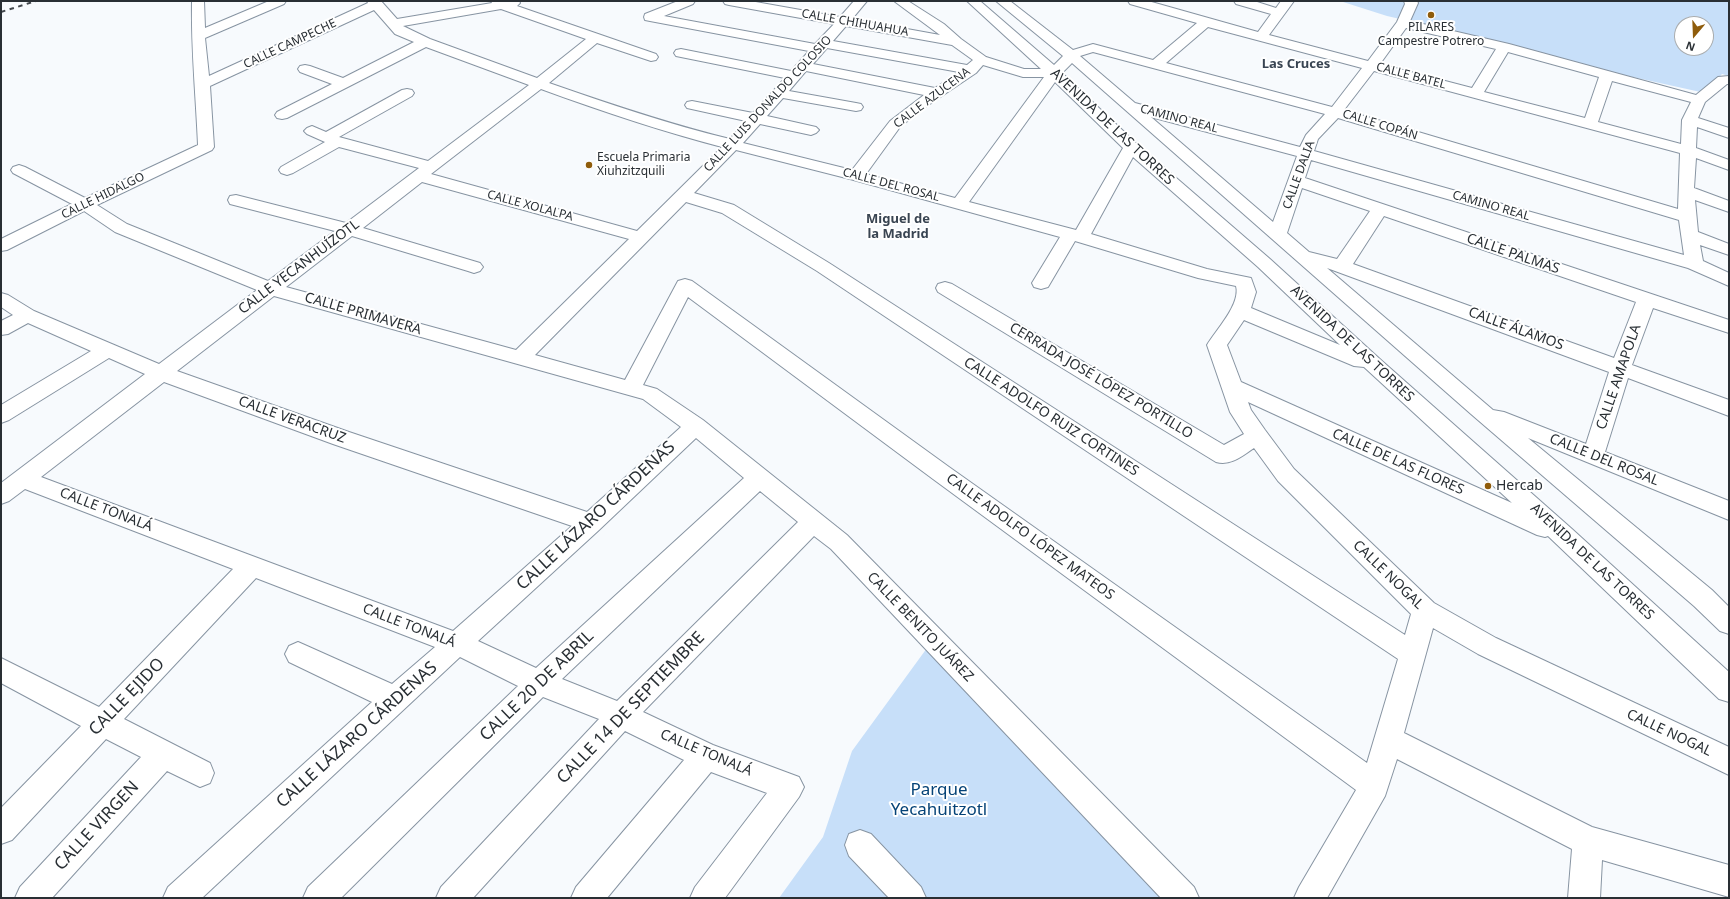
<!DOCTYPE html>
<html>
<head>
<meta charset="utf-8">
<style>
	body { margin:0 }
	#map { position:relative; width:1730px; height:899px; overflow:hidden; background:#f7fafd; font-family:"Noto Sans",sans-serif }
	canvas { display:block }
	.frame { position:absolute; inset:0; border:2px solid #292f34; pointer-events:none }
	.north { position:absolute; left:1674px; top:16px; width:40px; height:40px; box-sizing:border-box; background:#fff; border:1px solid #a9acae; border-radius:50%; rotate:199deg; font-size:11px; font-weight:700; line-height:16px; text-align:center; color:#292f34 }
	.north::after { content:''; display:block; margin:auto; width:14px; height:18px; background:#8f5c0b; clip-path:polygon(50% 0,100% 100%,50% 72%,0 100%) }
</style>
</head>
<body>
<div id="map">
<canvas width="1730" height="899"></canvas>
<div class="frame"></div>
<div class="north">N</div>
</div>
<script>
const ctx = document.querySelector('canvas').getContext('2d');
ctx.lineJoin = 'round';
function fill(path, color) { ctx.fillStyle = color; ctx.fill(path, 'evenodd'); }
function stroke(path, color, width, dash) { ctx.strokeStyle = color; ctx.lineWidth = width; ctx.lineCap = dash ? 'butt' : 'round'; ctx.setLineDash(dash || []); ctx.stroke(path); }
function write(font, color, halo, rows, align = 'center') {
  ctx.font = font + ' "Noto Sans",sans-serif'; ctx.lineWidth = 4; ctx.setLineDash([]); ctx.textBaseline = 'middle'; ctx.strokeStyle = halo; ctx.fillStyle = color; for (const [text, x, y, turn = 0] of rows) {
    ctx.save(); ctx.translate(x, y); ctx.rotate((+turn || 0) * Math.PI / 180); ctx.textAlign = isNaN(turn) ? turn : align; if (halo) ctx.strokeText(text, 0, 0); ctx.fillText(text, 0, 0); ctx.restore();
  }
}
const green = new Path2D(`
	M1340 1H1729V76L1722 74 1705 93 1610 72 1505 43 1387 16ZM1682 24H1706V48H1682Z
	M927 648 1172 898H779L823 837 852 751Z`);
const minor = new Path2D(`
	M192 1H204L205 28 269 1H286L284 4 205 38 209 76 368 3 367 1H381L397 19 492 3 491 1H519L520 3 517 6 656 54 658 57 656 60 651 61 597 43 549 83C609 104 668 124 730 139L746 121 687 108 685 105 687 102 692 101 753 113 785 78 676 56 674 53 676 50 681 49 791 71 809 51 650 21 645 20 644 17 645 14 678 1H695L693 4 664 16 815 44 834 24 729 5 725 4 723 1H750L840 17 854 1H867L852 19 940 35 894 1H908L944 24 961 39 986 57 1024 69H1041L967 1H980L1054 65 1063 56 996 1H1010L1073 50 1093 44 1153 60 1197 23 1130 4 1128 1H1148L1258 32 1271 14 1236 4 1234 1H1254L1276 8 1281 1H1294L1269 35 1368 61 1397 22 1405 4 1404 1H1417L1418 3 1410 21 1509 44 1696 95 1718 77 1729 76V84H1727L1705 102 1698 118 1729 128V138L1697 127 1696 148 1729 160V170L1696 158 1694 188 1729 201V212L1695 200 1698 232 1729 244V255L1700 245 1703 261 1729 273V286L1688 268 1311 160 1305 178 1729 320V333L1653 308 1632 365 1729 400V416L1628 378 1605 452 1729 501V520L1528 438 1712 590 1729 607V634L1720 631 1694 606 1471 414 1072 63 1062 73 1137 144 1270 259 1382 361 1572 529 1729 672V702L1719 699 1548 536 1545 537 1537 535 1248 402 1251 410 1265 430 1294 469 1434 603 1496 638 1729 747V775L1478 654 1433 628 1404 733 1592 827 1729 865V897L1602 860 1600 898H1568L1572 849 1397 759 1385 796 1327 898H1294L1299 887 1356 790 933 479 688 297 643 385 657 389 703 420 847 535 1194 887 1199 898H1161L831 549 814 536 643 712 713 745 799 777 804 787 799 797 725 898H690L695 887 767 793 711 772 607 898H571L576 887 684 760 625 731 473 898H436L441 887 599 719 543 697 341 898H303L308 887 518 686 460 657 202 898H163L168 887 372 702 289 662 285 654 289 646 298 642 307 646 392 684 435 647 256 578 124 719 210 763 214 773 210 783 200 787 167 771 52 898H15L20 887 141 757 106 739 12 840 1 844V808L81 726 1 683V658L99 707 233 569 25 489 9 501 1 504V483L145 374 109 358 9 420 1 423V405L91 351 28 323 8 334 1 335V321L13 315 1 307V293L8 295 34 311 159 364 257 290 115 232 84 211 7 250 1 251V239L72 204 13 173 11 170 13 167 19 165 25 167 85 198 198 145C196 97 191 49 192 1ZM501 9 586 39 537 78 430 39 403 26ZM374 10 395 34 414 42 343 78 310 66 305 65 300 66 298 69 300 72 332 84 277 112 275 115 277 118 282 119 287 118 426 47 529 85 428 161 339 137 412 96 414 93 412 90 407 89 402 90 326 132 312 126 307 128 304 131 307 134 325 142 281 167 279 170 281 173 287 175 293 173 339 147 419 168 346 223 236 195 230 196 228 200 230 204 335 231 268 281 127 224 97 205 212 150 214 147 210 86ZM846 26 952 45 973 60 967 65 833 41ZM1208 27 1362 68 1332 107 1166 63ZM1406 28 1496 49 1472 88 1380 64ZM827 48 959 72 935 88 813 64ZM1093 52 1325 114 1306 135 1300 147 1135 103 1080 56ZM1508 52 1599 77 1585 118 1484 92ZM983 65 1023 77H1044L955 198 866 174 900 127 921 110 976 73ZM806 71 924 95 890 121 852 170 743 143 760 124 811 135 816 133 819 130 816 127 767 116 783 98 856 111 861 110 863 107 861 104 856 103 789 91ZM1374 71 1680 153 1678 209 1344 110ZM1612 81 1691 102 1682 120 1681 144 1598 122ZM1055 82 1123 148 1076 230 969 202ZM541 89C601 111 661 131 722 147L637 231 431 174ZM1151 117 1297 156 1273 222ZM1338 118 1679 220 1684 255 1314 151 1318 139ZM736 150 850 179 1060 237 1032 283 1034 287 1041 289 1048 287 1075 241 1198 278 1236 286C1241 304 1216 330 1207 345L1230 412 1244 434 1224 445 952 284 945 282 938 284 936 288 938 292 1216 462C1231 466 1242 456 1254 448L1278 481 1411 614 1405 635 829 263 734 205 694 193ZM1133 157 1258 267 1340 345 1251 308 1256 292 1251 278 1207 269 1091 234ZM422 182 629 239 516 350 286 287 352 236 468 271 474 273 480 271 483 267 480 263 363 228ZM1302 188 1370 211 1337 259 1309 252 1287 233ZM686 202 722 213 817 271 1398 659 1367 763 949 467 692 281 685 279 678 281 625 380 535 355ZM1384 216 1636 302 1614 358 1353 264ZM1327 268 1609 372 1586 444 1504 412 1493 410ZM274 296 643 399 681 427 587 512 349 432 177 371ZM1244 320 1354 366 1364 367 1512 503 1241 382 1227 345ZM164 382 333 444 572 526 453 631 41 477ZM696 438 744 478 536 668 478 641 599 530ZM760 491 798 522 617 701 562 679Z
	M860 830 871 834 921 887 926 898H889L849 856 845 845 849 834Z`);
const rail = new Path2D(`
	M1 12 36 1`);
const markers = [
	[1431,15,4,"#8f5c0b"],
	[589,165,4,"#8f5c0b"],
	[1488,486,4,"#8f5c0b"]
];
const farStreetnames = [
	["CALLE CHIHUAHUA",855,23,10],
	["CALLE CAMPECHE",290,44,-25],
	["CALLE BATEL",1411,76,15],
	["CALLE AZUCENA",932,98,-37],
	["CALLE LUIS DONALDO COLOSIO",768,104,-47],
	["CAMINO REAL",1179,119,15],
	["CALLE COPÁN",1380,125,17],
	["CALLE DALIA",1299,175,-70],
	["CALLE DEL ROSAL",891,185,15],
	["CALLE HIDALGO",103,196,-26],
	["CALLE XOLALPA",530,206,15],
	["CAMINO REAL",1491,206,16]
];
const farPoinames = [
	["PILARES",1431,28],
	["Campestre Potrero",1431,42],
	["Escuela Primaria",597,158,"left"],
	["Xiuhzitzquili",597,172,"left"]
];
const farNeighbourhoodnames = [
	["Las Cruces",1296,64],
	["Miguel de",898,219],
	["la Madrid",898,234]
];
const streetNames = [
	["AVENIDA DE LAS TORRES",1112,127,43],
	["CALLE PALMAS",1513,254,19],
	["CALLE YECANHUÍZOTL",299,267,-37],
	["CALLE PRIMAVERA",363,314,16],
	["CALLE ÁLAMOS",1516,329,20],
	["AVENIDA DE LAS TORRES",1352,344,43],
	["CALLE AMAPOLA",1619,377,-71],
	["CERRADA JOSÉ LÓPEZ PORTILLO",1101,381,31],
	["CALLE ADOLFO RUIZ CORTINES",1051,417,33],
	["CALLE VERACRUZ",292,420,20],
	["CALLE DEL ROSAL",1604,460,22],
	["CALLE DE LAS FLORES",1398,462,24],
	["CALLE TONALÁ",106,510,21],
	["CALLE ADOLFO LÓPEZ MATEOS",1030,537,36],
	["AVENIDA DE LAS TORRES",1592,562,43],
	["CALLE NOGAL",1388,575,44],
	["CALLE TONALÁ",409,626,21],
	["CALLE BENITO JUÁREZ",920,627,46],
	["CALLE NOGAL",1669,733,25],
	["CALLE TONALÁ",706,753,23]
];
const poiNames = [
	["Hercab",1496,486]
];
const nearStreetnames = [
	["CALLE LÁZARO CÁRDENAS",596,516,-43],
	["CALLE 20 DE ABRIL",537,686,-44],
	["CALLE EJIDO",127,697,-46],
	["CALLE 14 DE SEPTIEMBRE",631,708,-46],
	["CALLE LÁZARO CÁRDENAS",357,735,-42],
	["CALLE VIRGEN",97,826,-47]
];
const nearParknames = [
	["Parque",939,790],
	["Yecahuitzotl",939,810]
];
fill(green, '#c7dff9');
stroke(minor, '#8794a2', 2);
fill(minor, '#fff');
stroke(rail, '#42474c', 2, [4.5, 4.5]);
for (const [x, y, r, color] of markers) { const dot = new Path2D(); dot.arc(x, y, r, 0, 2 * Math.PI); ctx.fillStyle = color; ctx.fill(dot); stroke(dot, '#fff', 1.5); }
write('12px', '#292f34', '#fff', farStreetnames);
write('12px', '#292f34', '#fff', farPoinames);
write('bold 13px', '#3a4552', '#fff', farNeighbourhoodnames);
write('14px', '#292f34', '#fff', streetNames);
write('14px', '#292f34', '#fff', poiNames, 'left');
write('17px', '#292f34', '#fff', nearStreetnames);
write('17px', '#054377', '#fff', nearParknames);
</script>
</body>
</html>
